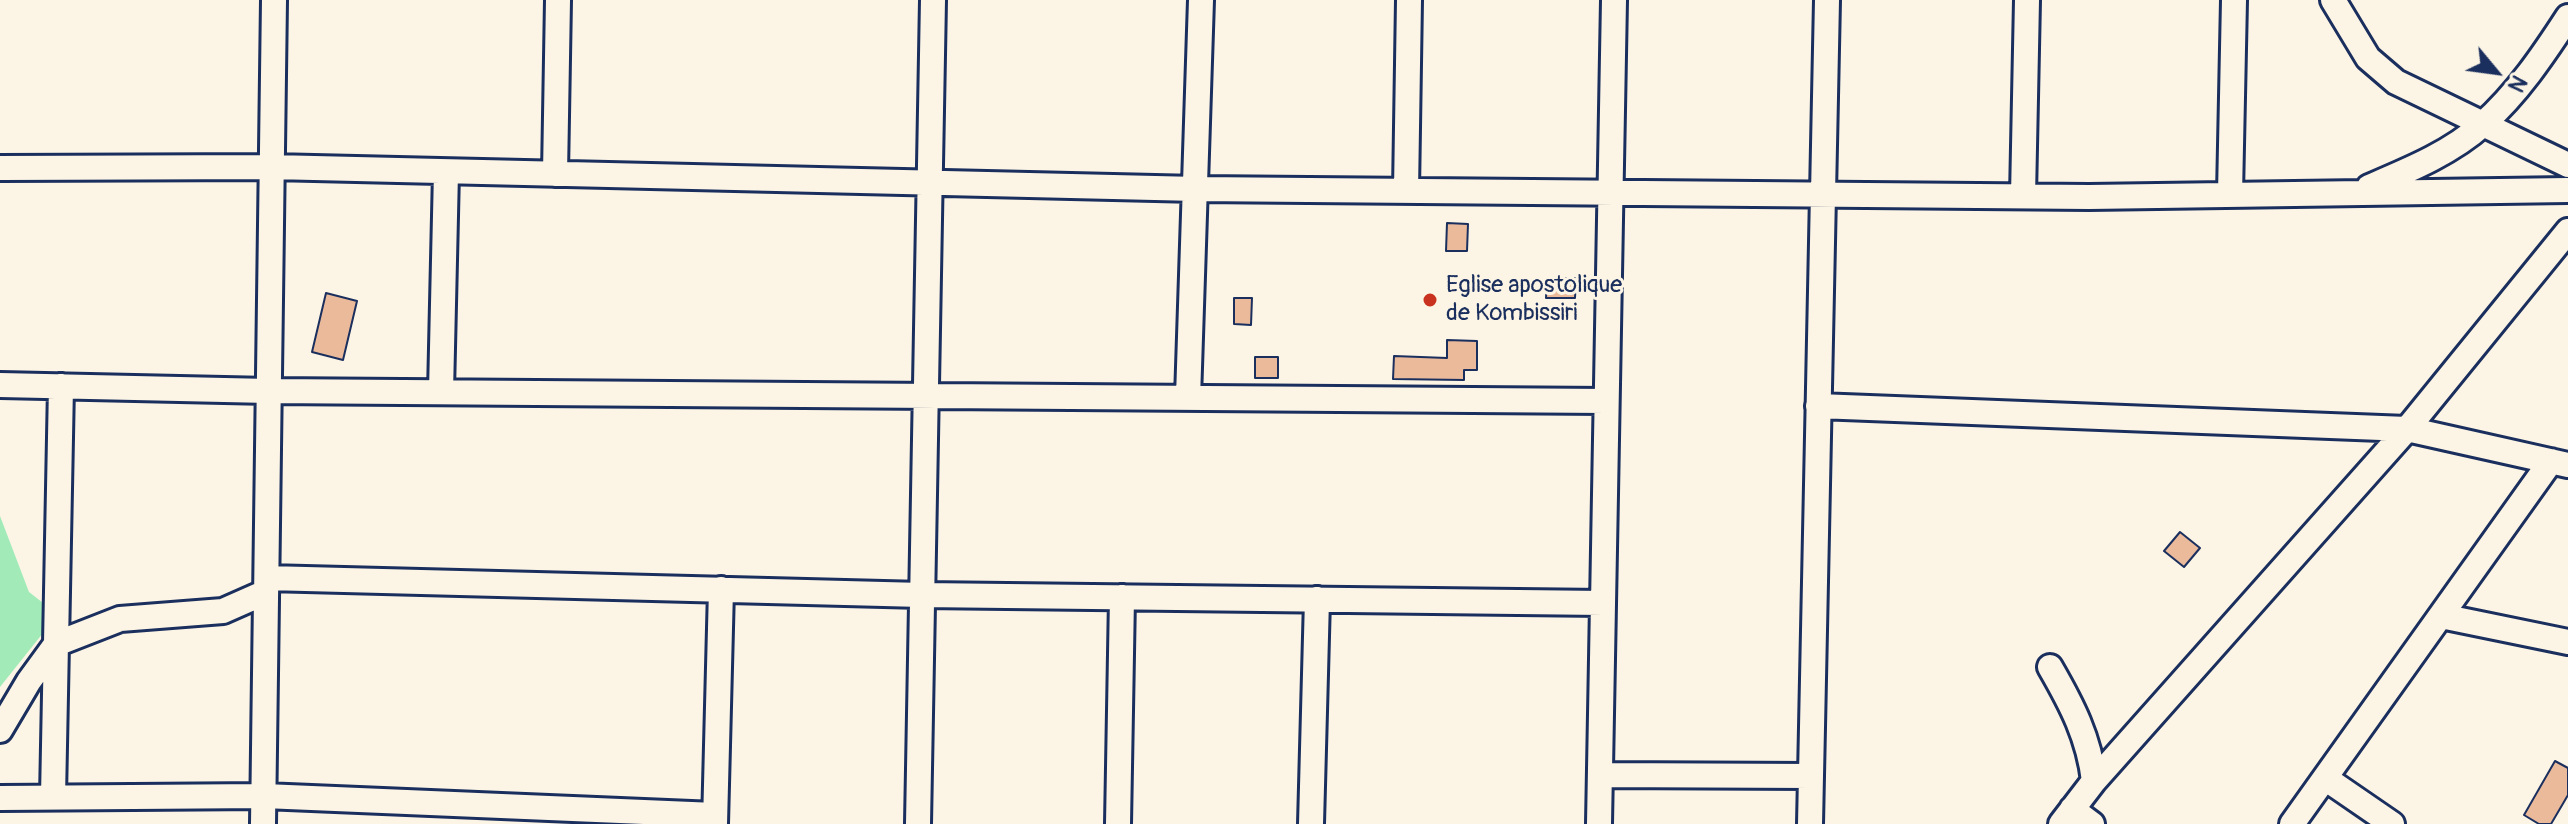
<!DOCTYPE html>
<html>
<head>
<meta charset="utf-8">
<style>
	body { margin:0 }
	#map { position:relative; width:2568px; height:824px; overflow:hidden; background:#fcf5e5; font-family:Pangolin,sans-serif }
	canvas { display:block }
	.north { position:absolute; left:2456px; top:32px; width:80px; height:80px; -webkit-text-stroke:6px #fcf5e5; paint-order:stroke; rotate:119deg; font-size:22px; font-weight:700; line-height:32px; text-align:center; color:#1b2f5e }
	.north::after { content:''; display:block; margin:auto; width:28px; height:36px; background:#1b2f5e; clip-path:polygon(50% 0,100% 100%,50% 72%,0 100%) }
</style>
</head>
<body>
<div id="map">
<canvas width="2568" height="824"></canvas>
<div class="north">N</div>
</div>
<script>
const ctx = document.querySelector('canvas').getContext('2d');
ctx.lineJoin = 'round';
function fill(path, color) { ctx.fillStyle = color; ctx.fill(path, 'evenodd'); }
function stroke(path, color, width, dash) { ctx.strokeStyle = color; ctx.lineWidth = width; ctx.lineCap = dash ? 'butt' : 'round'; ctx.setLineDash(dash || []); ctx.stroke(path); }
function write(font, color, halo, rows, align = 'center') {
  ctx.font = font + ' Pangolin,sans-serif'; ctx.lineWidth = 6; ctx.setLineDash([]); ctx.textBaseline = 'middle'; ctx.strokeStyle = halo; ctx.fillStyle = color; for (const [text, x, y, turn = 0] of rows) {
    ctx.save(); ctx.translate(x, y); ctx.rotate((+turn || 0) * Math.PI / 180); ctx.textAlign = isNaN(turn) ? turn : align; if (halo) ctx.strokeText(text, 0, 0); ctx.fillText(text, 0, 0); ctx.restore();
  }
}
const green = new Path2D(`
	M0 516 29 592 47 606V628L0 687Z`);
const building = new Path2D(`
	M1447 223 1468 224 1467 251H1446Z
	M1547 278H1576L1575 298H1546Z
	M326 293 357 301 343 360 312 352Z
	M1234 298H1252L1251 325 1234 324Z
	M1447 340 1477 341V370H1464V380L1393 379 1394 356 1447 358Z
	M1255 357H1278V378H1255Z
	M2180 532 2200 548 2184 567 2164 551Z
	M2555 761 2568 768V795L2551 824H2539L2524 815Z`);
const street = new Path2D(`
	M2333 0 2368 58 2396 82 2568 165
	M0 168 272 167 1197 189 2089 197 2568 190
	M555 174 558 0
	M2369 187C2409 170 2451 153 2483 124 2517 94 2544 54 2568 17
	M1406 191 1409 0
	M2230 194 2234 0
	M2023 196 2027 0
	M0 385 269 391 1606 401
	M441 392 446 172
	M1188 398 1201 0
	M1818 406 2407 429 2568 231
	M267 578 922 595 1603 603
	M2441 616 2568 642
	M2050 667C2072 705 2089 738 2094 781
	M0 730 29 681 56 644 120 619 223 611 266 592
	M1600 775 1811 776
	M2325 778 2392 824
	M53 797 61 386
	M0 798 264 796 715 815
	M2072 809 2092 824
	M263 824 274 0
	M715 824 721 589
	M918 824 933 0
	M1118 824 1122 597
	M1311 824 1317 599
	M1599 824 1614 0
	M1810 824 1827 0
	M2061 824 2094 781 2407 429 2568 465
	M2292 824 2551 461`);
const markers = [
	[1430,300,8,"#c8321e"]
];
const poiNames = [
	["Eglise apostolique",1446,286],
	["de Kombissiri",1446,314]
];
fill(green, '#a2ebb9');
fill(building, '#ebba9b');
stroke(building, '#1b2f5e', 2);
stroke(street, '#1b2f5e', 30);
stroke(street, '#fcf5e5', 24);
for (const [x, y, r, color] of markers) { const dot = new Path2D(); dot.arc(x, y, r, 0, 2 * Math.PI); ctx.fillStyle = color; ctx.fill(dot); stroke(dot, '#fcf5e5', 3); }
write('24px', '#1b2f5e', '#fcf5e5', poiNames, 'left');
</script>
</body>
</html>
